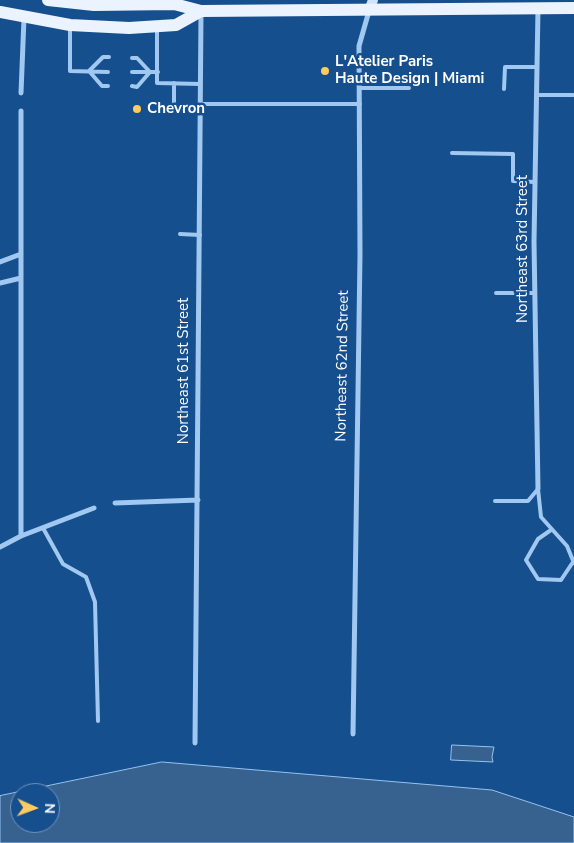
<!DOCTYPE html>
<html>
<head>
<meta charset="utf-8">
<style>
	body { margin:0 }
	#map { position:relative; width:574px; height:843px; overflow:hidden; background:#164f8e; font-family:"Nunito Sans",sans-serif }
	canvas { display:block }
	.north { position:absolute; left:10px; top:783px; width:50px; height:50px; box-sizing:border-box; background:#164f8e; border:1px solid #7395bb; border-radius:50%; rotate:92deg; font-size:14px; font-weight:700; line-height:20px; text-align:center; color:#fff }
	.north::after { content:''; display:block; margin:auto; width:18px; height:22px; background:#ffcb60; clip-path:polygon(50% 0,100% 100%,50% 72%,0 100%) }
</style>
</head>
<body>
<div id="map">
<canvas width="574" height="843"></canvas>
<div class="north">N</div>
</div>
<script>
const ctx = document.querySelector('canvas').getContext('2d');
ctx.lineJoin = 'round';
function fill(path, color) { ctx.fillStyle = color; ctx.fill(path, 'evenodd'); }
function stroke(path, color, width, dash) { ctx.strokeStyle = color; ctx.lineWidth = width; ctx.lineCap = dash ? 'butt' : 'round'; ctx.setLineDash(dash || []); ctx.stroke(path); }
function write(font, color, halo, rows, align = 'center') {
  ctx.font = font + ' "Nunito Sans",sans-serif'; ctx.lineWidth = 5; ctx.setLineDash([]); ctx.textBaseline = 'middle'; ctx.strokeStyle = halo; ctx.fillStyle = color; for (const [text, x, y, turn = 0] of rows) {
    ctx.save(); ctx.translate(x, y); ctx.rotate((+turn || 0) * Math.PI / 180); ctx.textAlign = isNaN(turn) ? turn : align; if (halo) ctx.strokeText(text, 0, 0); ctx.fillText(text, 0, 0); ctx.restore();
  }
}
const water = new Path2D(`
	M452 745 494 747 492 757 493 762 451 760Z
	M162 762 492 790 574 817V843H0V796ZM20 793H50V823H20Z`);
const lane = new Path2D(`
	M70 28V71L108 72
	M157 29V83L200 84
	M132 58H137L150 72 137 87 132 86
	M132 72H158
	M108 86H102L89 71 103 57H109
	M359 88H409
	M504 89 505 67H537
	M537 95H573
	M200 104H360
	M174 106V83
	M452 153 513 154V181L535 182
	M180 234 200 235
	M496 293H535
	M538 489 541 517 567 546 574 563
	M495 501H528L538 489
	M43 528 63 564 86 577 95 602 98 721
	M551 530 538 539 526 560 538 579 561 580 573 562`);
const street = new Path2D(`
	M538 9 534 242 538 489
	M21 93 24 18
	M0 262 21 254
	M0 283 21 278
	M115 503 198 500
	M21 536V111
	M0 547 21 536 94 508
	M353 734 360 255 359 46 369 11
	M195 743 201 14`);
const secondary = new Path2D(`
	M370 8 373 0`);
const primary = new Path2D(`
	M48 0 94 5 174 4 201 11 574 8
	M0 12 70 25 129 28 176 25 201 11`);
const markers = [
	[325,71,5,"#ffcb60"],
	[137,109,5,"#ffcb60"]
];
const poiNames = [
	["L'Atelier Paris",335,62],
	["Haute Design | Miami",335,79],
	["Chevron",147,109]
];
const streetNames = [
	["Northeast 63rd Street",523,249,-90],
	["Northeast 62nd Street",343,366,-89],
	["Northeast 61st Street",184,371,-90]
];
fill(water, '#37628f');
stroke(water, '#94c3f2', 1);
stroke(lane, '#a1c8f0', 4);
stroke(street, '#a1c8f0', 5);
stroke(secondary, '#cfe4fb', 10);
stroke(primary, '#eaf3ff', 12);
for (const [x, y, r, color] of markers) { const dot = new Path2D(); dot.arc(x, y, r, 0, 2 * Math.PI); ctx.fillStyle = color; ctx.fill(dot); stroke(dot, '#164f8e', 2); }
write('bold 15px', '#fff', '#164f8e', poiNames, 'left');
write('15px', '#fff', '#164f8e', streetNames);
</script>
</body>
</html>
